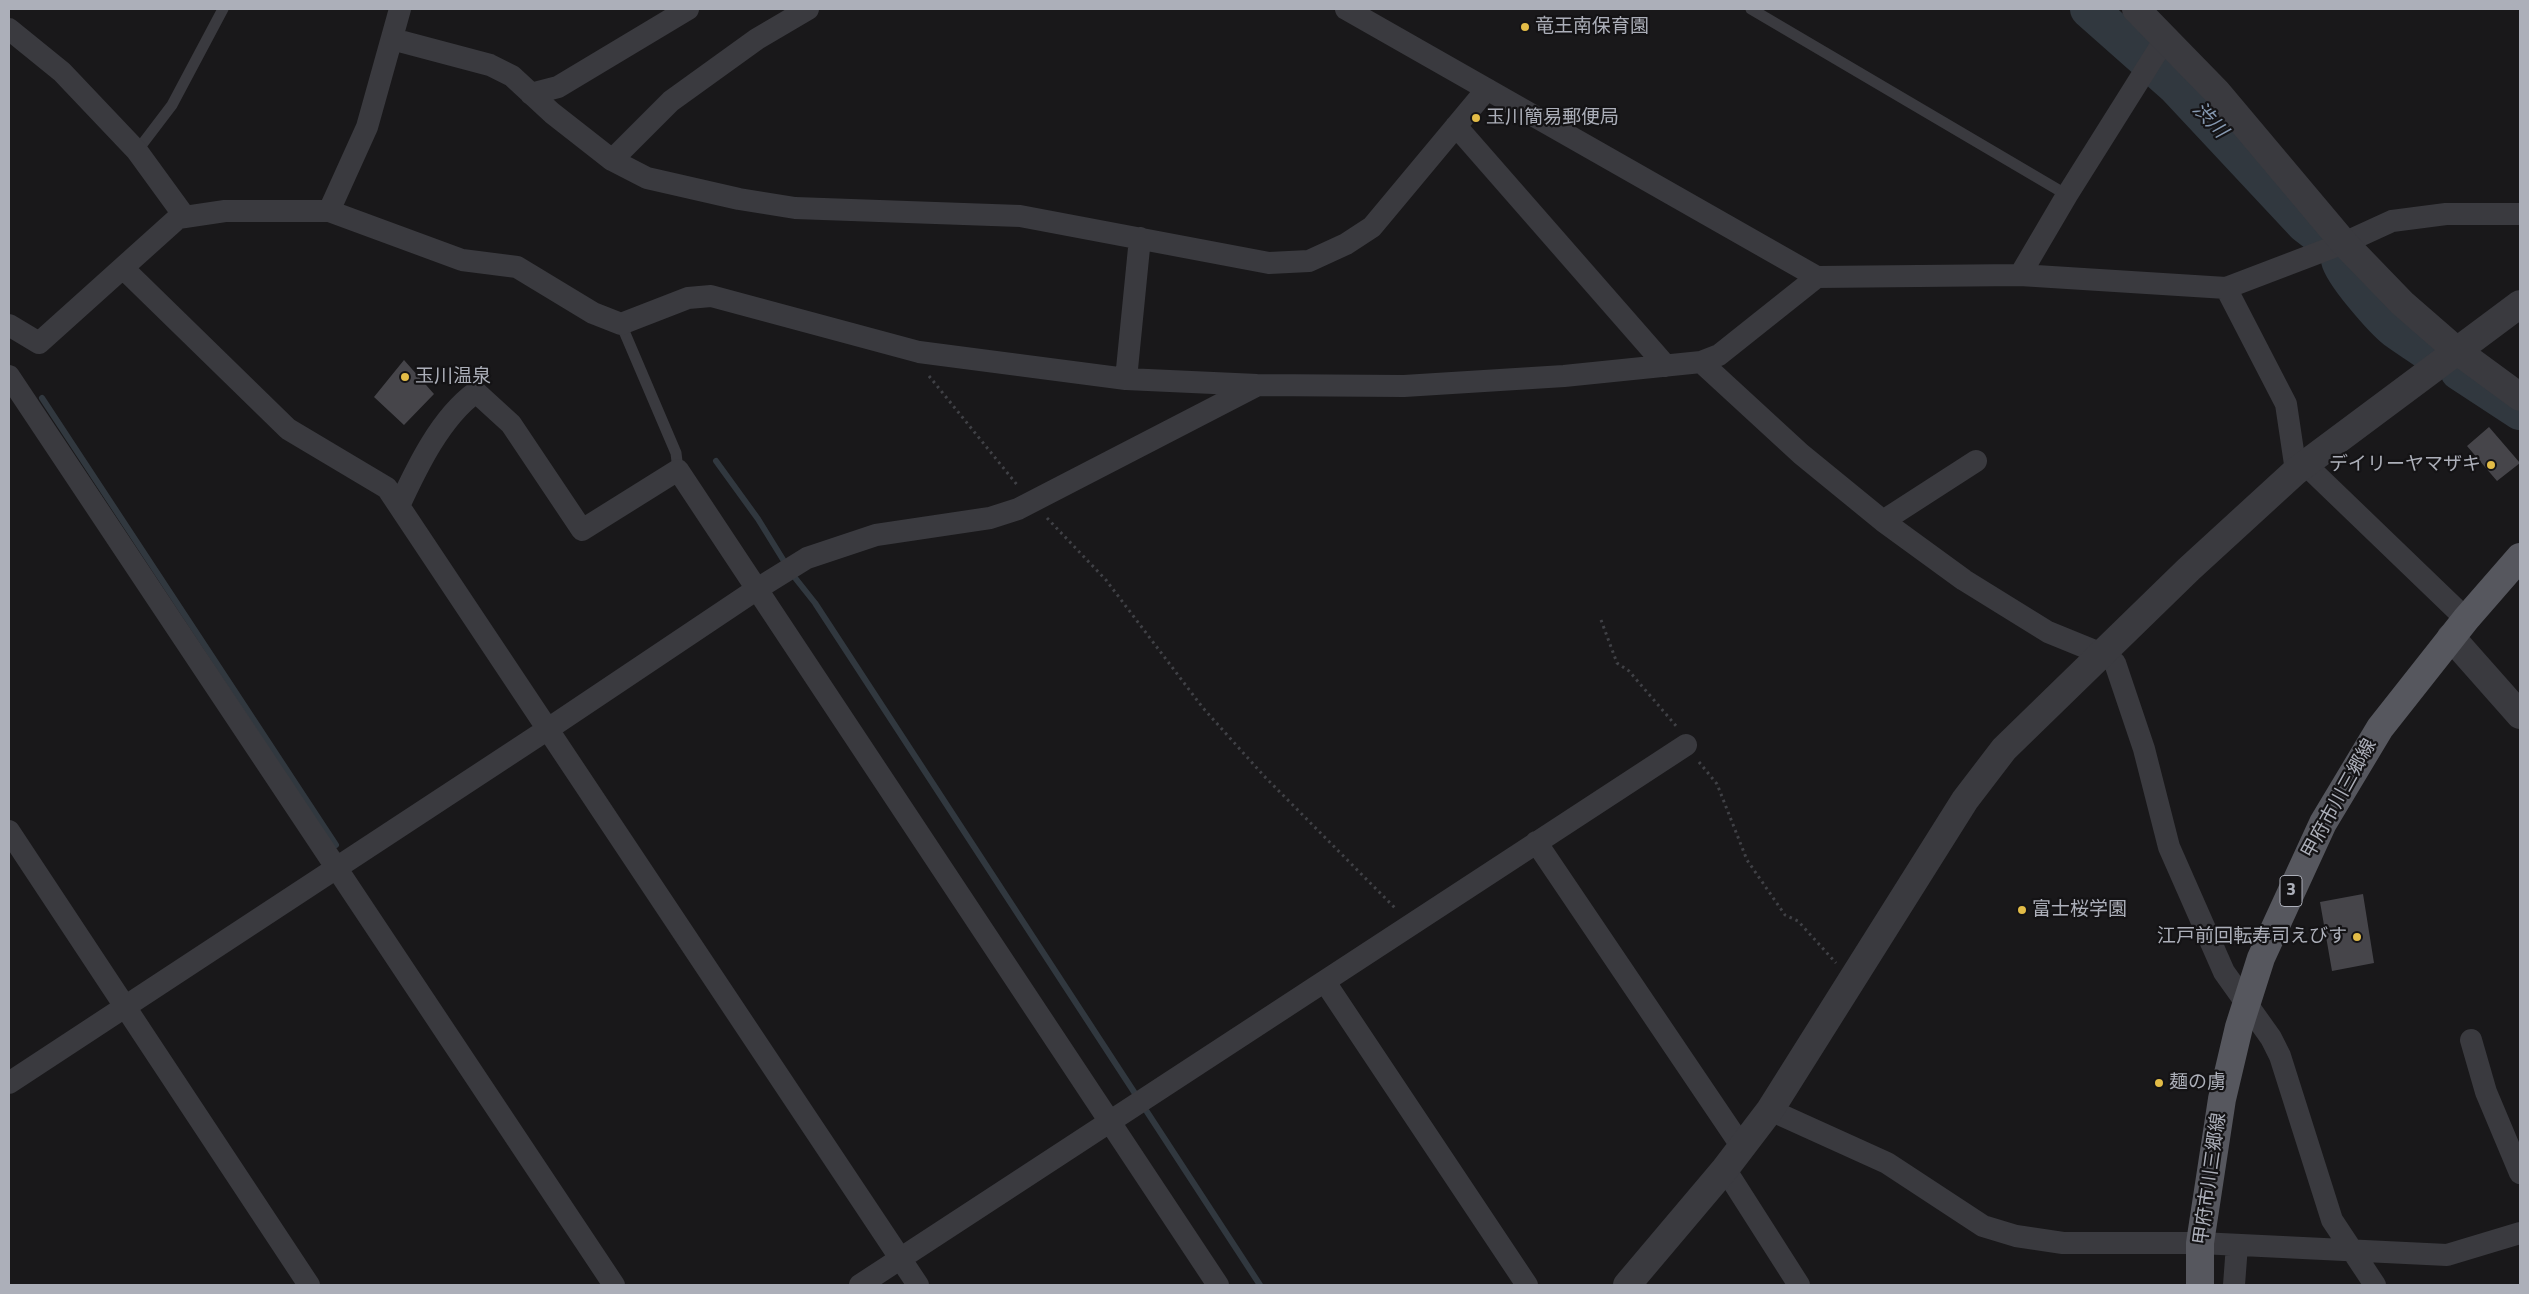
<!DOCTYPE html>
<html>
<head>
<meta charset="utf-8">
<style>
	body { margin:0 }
	#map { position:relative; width:2529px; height:1294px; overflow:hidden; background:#19181a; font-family:"Titillium Web",sans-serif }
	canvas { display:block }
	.frame { position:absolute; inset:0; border:10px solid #acafb9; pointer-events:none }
</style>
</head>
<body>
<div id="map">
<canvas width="2529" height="1294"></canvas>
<div class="frame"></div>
</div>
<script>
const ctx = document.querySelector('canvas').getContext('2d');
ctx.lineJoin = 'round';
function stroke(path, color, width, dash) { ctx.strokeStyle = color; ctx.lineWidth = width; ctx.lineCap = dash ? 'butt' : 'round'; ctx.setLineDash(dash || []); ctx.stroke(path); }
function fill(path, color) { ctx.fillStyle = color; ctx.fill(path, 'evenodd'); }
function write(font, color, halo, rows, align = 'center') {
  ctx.font = font + ' "Titillium Web","Noto Sans JP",sans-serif'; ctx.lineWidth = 4.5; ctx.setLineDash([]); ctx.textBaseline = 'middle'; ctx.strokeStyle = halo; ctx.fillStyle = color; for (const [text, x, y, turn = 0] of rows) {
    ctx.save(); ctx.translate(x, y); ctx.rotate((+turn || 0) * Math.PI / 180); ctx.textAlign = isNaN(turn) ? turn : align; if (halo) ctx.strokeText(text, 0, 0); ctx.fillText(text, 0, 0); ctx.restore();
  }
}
const stream = new Path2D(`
	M42 398 336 845
	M716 461 758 519 792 574 815 603 1260 1285`);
const river = new Path2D(`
	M2089 9 2176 86 2305 224 2323 238
	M2340 260C2343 274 2383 320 2396 330 2407 338 2420 346 2431 354
	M2459 371 2520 411`);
const building = new Path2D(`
	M404 360 434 394 404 425 374 397Z
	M2489 427 2520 463 2497 481 2467 446Z
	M2363 894 2374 963 2332 971 2320 902Z`);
const path = new Path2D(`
	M929 376 1018 486
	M1047 518 1106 580 1203 708 1264 776 1397 910
	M1601 620 1617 663 1629 671 1677 727
	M1699 762 1717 784 1747 860 1785 915 1798 921 1836 963`);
const service = new Path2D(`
	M1751 9 2067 195
	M137 151 172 105 223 9
	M621 324 676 453 678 470`);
const minor = new Path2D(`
	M1346 9 1817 277
	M9 29 62 72 137 151 185 217
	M392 39 490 65 512 76 552 113 612 160 647 178 739 199 795 208 1020 216 1269 263 1309 261 1346 244 1372 227 1487 89
	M531 94 558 87 688 9
	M1456 126 1666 366
	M612 160 671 101 757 39 808 9
	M329 211 367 127 400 9
	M124 269 288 429 387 488 918 1285
	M2020 275 2067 195 2165 39
	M2226 288 2286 404 2296 471
	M9 325 39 343 178 218 225 211H329L462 260 517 267 593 313 621 324 688 298 711 296 919 352 1126 379 1257 385 1404 386 1564 376 1701 362 1719 355 1817 277 2020 275 2226 288 2344 243 2392 221 2446 214H2520
	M1701 362 1801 454 1883 521 1964 580 2048 632 2102 654 2115 663 2144 749 2169 847 2224 972 2271 1038 2280 1056 2332 1220 2375 1285
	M9 376 614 1285
	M1126 379 1140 238
	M2305 464 2466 619
	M399 506C417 467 441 417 476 392L511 424 582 530 678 470 1218 1285
	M1883 521 1976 461
	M9 831 309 1285
	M1536 842 1742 1147
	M1325 982 1527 1285
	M2471 1040 2486 1092 2520 1173
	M9 1083 548 729 757 589 807 558 876 535 990 518 1018 509 1256 386
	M1770 1110 1887 1163 1983 1226 2016 1236 2063 1243H2200L2447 1255 2520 1233
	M1725 1169 1799 1285
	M860 1285 1686 745
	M2234 1285 2237 1245`);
const tertiary = new Path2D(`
	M2136 9 2217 92 2344 243 2402 303 2456 350 2520 397
	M2451 637 2520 715
	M1627 1285 1725 1169 1770 1110 1965 800 2004 749 2189 569 2296 471 2520 304`);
const primary = new Path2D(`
	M2200 1285V1243L2222 1099 2239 1027 2261 958 2323 823 2380 728 2466 619 2520 557`);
const markers = [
	[1525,27,5,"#e3bc47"],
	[1476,118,5,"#e3bc47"],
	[405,377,5,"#e3bc47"],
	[2491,465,5,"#e3bc47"],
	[2022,910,5,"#e3bc47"],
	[2357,937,5,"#e3bc47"],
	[2159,1083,5,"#e3bc47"]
];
const shields = [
	[2291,891,22]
];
const shieldNames = [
	["3",2291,891]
];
const poiNames = [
	["竜王南保育園",1535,27],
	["玉川簡易郵便局",1486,118],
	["玉川温泉",415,377],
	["デイリーヤマザキ",2481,465,"right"],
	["富士桜学園",2032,910],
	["江戸前回転寿司えびす",2347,937,"right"],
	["麺の虜",2169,1083]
];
const streetNames = [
	["甲府市川三郷線",2340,799,-61],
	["甲府市川三郷線",2211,1179,-82]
];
const waterNames = [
	["渋川",2209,121,47]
];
stroke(stream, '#31383f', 6);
stroke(river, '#31383f', 38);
fill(building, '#46454a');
stroke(path, '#404146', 3, [2.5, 4]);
stroke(service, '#3a3a3f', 11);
stroke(minor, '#3a3a3f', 22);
stroke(tertiary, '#3a3a3f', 28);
stroke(primary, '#56575e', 28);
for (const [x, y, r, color] of markers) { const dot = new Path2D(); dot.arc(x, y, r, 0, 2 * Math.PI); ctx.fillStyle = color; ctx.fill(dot); stroke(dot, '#141315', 2); }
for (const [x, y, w] of shields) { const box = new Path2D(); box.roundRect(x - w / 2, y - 15.5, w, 31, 4); ctx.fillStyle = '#141315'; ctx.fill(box); stroke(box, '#acafb9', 1); }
write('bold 18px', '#acafb9', null, shieldNames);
write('19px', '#acafb9', '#141315', poiNames, 'left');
write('19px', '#acafb9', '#141315', streetNames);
write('italic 20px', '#8699b1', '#141315', waterNames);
</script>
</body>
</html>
